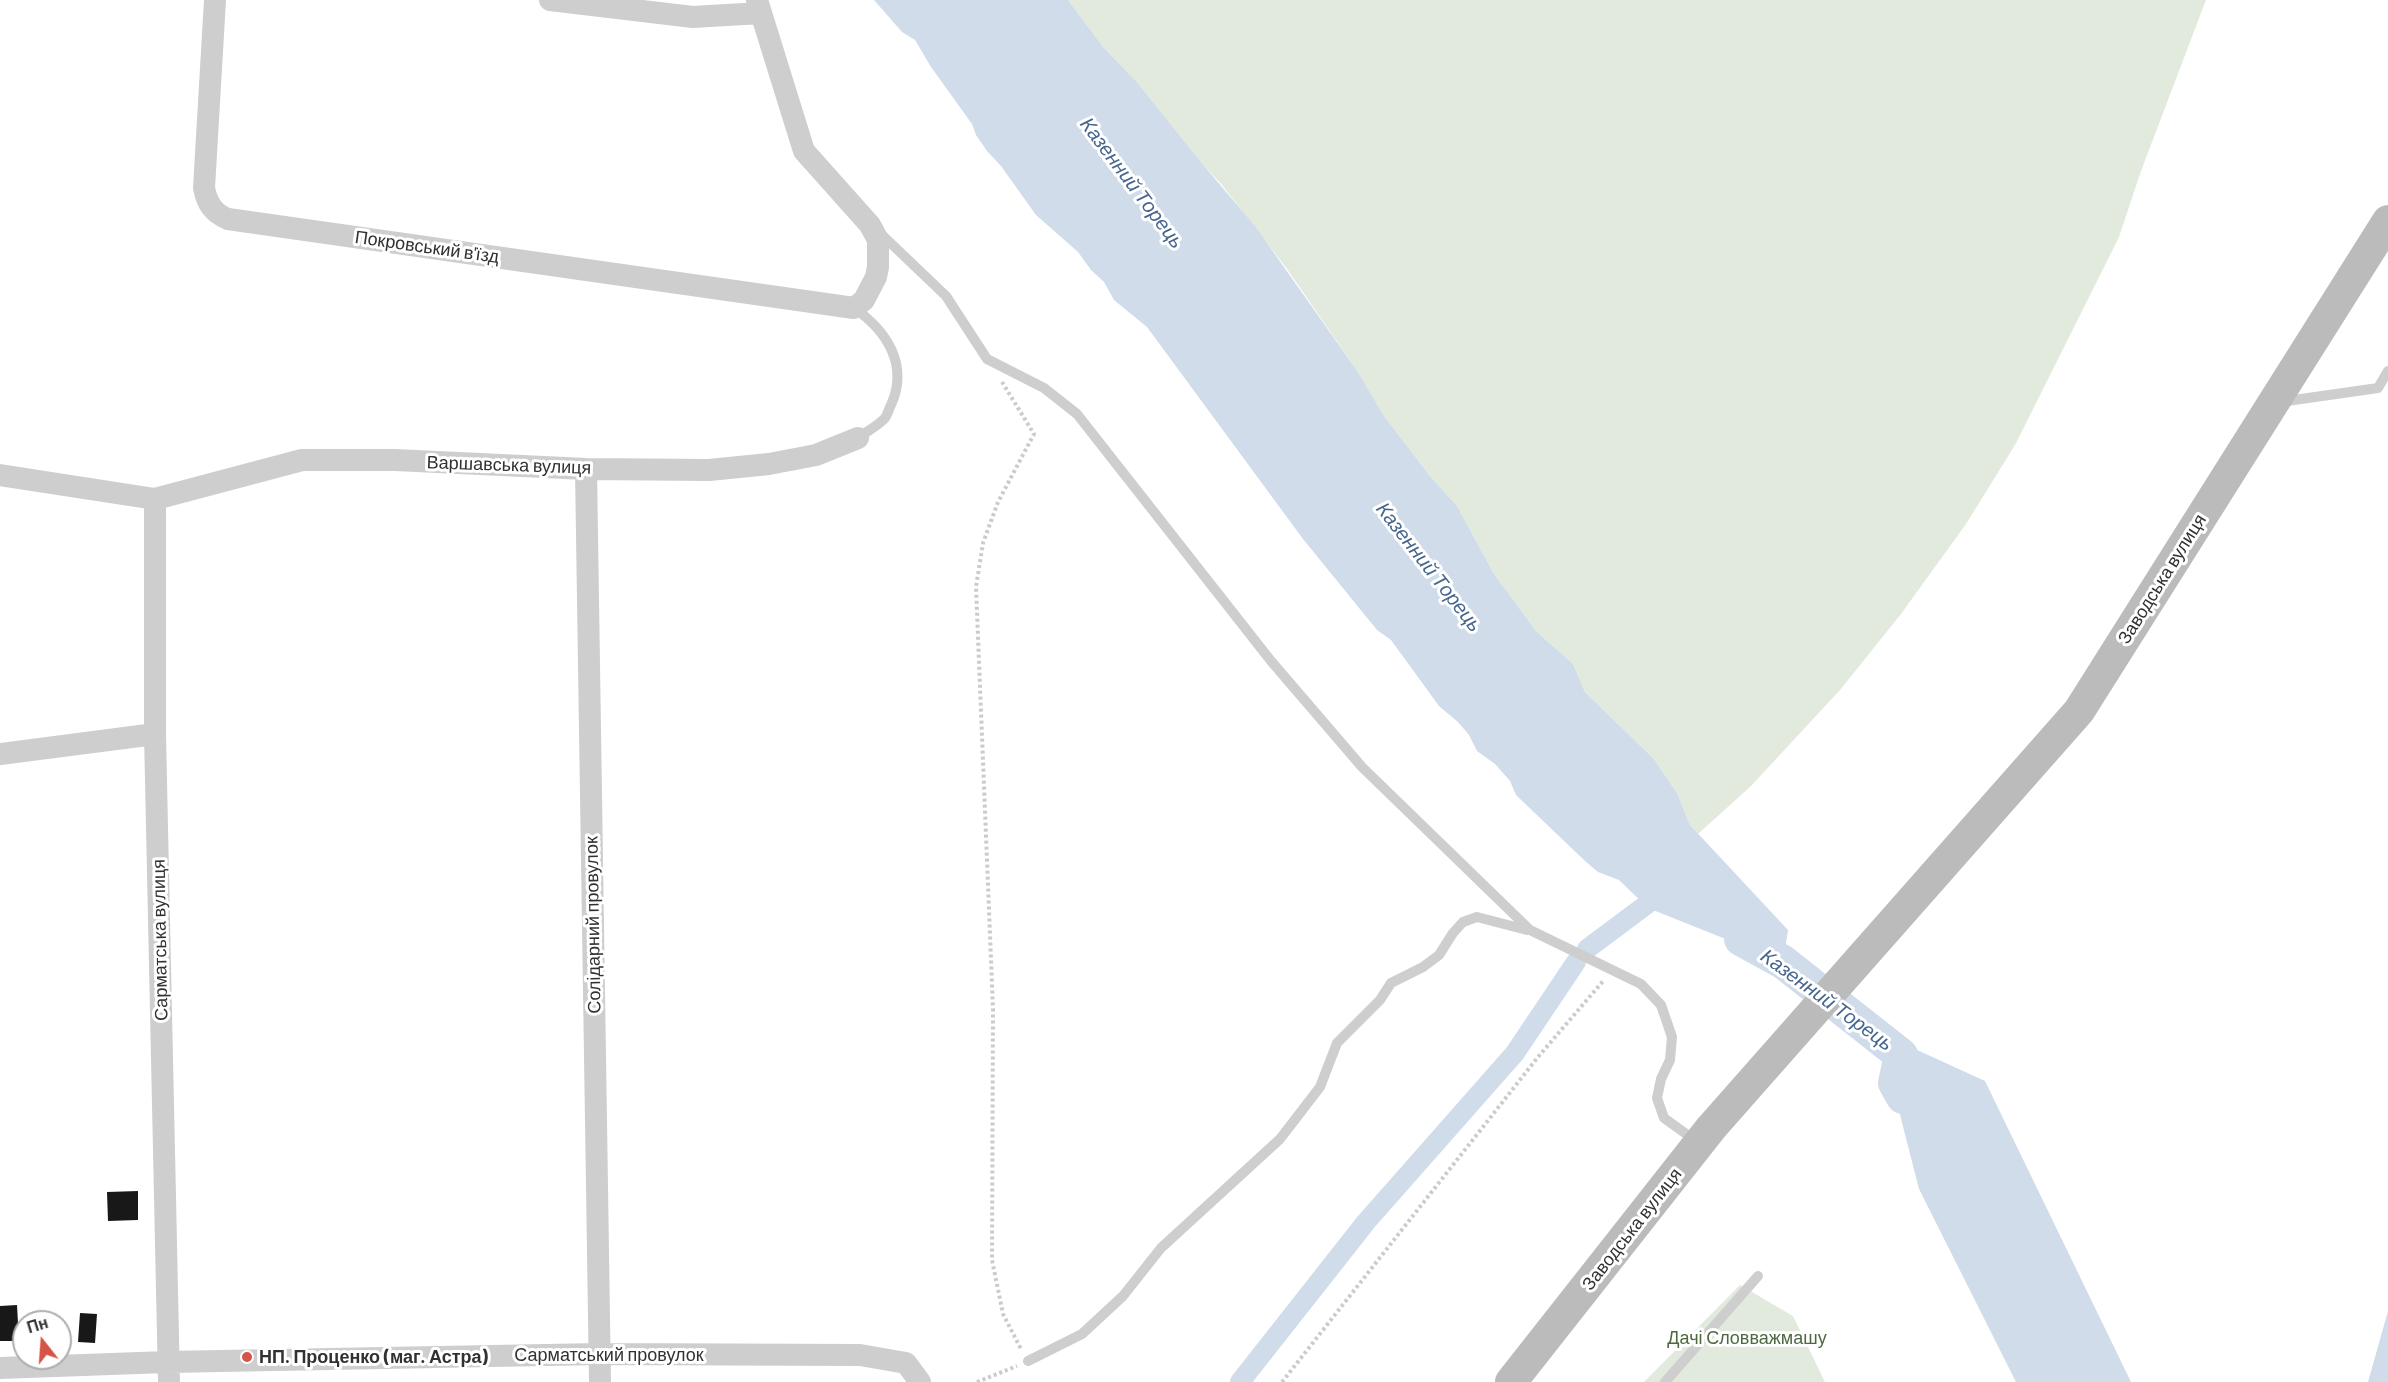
<!DOCTYPE html>
<html>
<head>
<meta charset="utf-8">
<style>
	body { margin:0 }
	#map { position:relative; width:2388px; height:1382px; overflow:hidden; background:#fff; font-family:Barlow,sans-serif }
	canvas { display:block }
	.north { position:absolute; left:12px; top:1310px; width:60px; height:60px; box-sizing:border-box; background:#fff; border:2px solid #adadad; border-radius:50%; rotate:343deg; font-size:16px; font-weight:700; line-height:24px; text-align:center; color:#313131 }
	.north::after { content:''; display:block; margin:auto; width:21px; height:27px; background:#d55347; clip-path:polygon(50% 0,100% 100%,50% 72%,0 100%) }
</style>
</head>
<body>
<div id="map">
<canvas width="2388" height="1382"></canvas>
<div class="north">Пн</div>
</div>
<script>
const ctx = document.querySelector('canvas').getContext('2d');
ctx.lineJoin = 'round';
function fill(path, color) { ctx.fillStyle = color; ctx.fill(path, 'evenodd'); }
function stroke(path, color, width, dash) { ctx.strokeStyle = color; ctx.lineWidth = width; ctx.lineCap = dash ? 'butt' : 'round'; ctx.setLineDash(dash || []); ctx.stroke(path); }
function write(font, color, halo, rows, align = 'center') {
  ctx.font = font + ' Barlow,sans-serif'; ctx.lineWidth = 6; ctx.setLineDash([]); ctx.textBaseline = 'middle'; ctx.strokeStyle = halo; ctx.fillStyle = color; for (const [text, x, y, turn = 0] of rows) {
    ctx.save(); ctx.translate(x, y); ctx.rotate((+turn || 0) * Math.PI / 180); ctx.textAlign = isNaN(turn) ? turn : align; if (halo) ctx.strokeText(text, 0, 0); ctx.fillText(text, 0, 0); ctx.restore();
  }
}
const green = new Path2D(`
	M1068 0H2206L2141 171 2119 237 2015 445 1966 524 1901 614 1840 690 1751 786 1698 834 1690 825 1677 793 1654 759 1585 692 1573 664 1536 631 1494 574 1457 506 1430 476 1384 416 1358 372 1287 269 1222 185 1205 167 1137 82 1104 48Z
	M1740 1285 1793 1316 1825 1382H1644Z`);
const water = new Path2D(`
	M874 0H1068L1104 48 1137 82 1205 167 1255 226 1358 372 1384 416 1430 476 1457 506 1494 574 1536 631 1573 664 1585 692 1654 759 1677 793 1690 825 1788 930 1783 962 1648 908 1619 880 1598 872 1584 860 1516 795 1510 781 1495 764 1477 751 1469 735 1458 722 1439 706 1391 640 1377 630 1303 539 1147 327 1114 300 1104 282 1091 270 1078 252 1036 215 1001 166 987 151 976 135 972 124 931 67 915 40 902 32Z
	M1915 1049 1985 1081 2131 1382H2016L1919 1189 1886 1060Z
	M2388 1311V1382H2368Z`);
const canal = new Path2D(`
	M1587 949 1666 890
	M1240 1382 1366 1222 1515 1053 1576 962`);
const river = new Path2D(`
	M1741 939 1783 962 1901 1055 1895 1083 1903 1097`);
const building = new Path2D(`
	M138 1191V1220L108 1221 107 1192Z
	M17 1305 19 1341H0V1306Z
	M80 1313 97 1314 95 1343 78 1342Z`);
const path = new Path2D(`
	M1002 382 1034 434 998 502 983 543 976 587 993 1009 992 1260 1003 1314 1021 1349
	M977 1382 1017 1366
	M1282 1382 1538 1057 1604 980`);
const lane = new Path2D(`
	M880 233 946 296 987 359 1044 388 1077 414 1271 661 1362 767 1530 930 1641 984 1661 1005 1672 1037 1670 1060 1661 1079 1657 1098 1664 1118 1696 1141
	M854 308C887 331 909 365 891 405 889 408 888 414 885 418 879 425 866 432 858 438
	M2280 402 2378 388 2388 371
	M1028 1361 1082 1334 1123 1296 1161 1248 1280 1139 1320 1087 1337 1043 1380 1000 1391 983 1423 967 1439 955 1453 933 1463 922 1477 917 1527 930
	M1665 1382 1758 1276`);
const street = new Path2D(`
	M215 0 204 188C207 203 213 213 228 219L854 308 864 300 876 277 878 267V240L870 225 804 151 757 0
	M550 0 693 17 761 13
	M586 469 600 1382
	M0 475 155 499 302 460H395L586 469 709 470 769 464 816 455 858 438
	M155 499V734L169 1382
	M0 754 155 734
	M0 1368 167 1362 600 1354 860 1355 906 1363 920 1382`);
const secondary = new Path2D(`
	M1511 1382 1711 1128 2079 711 2388 221`);
const markers = [
	[247,1357,6,"#d55347"]
];
const streetNames = [
	["Покровський в'їзд",427,247,8],
	["Варшавська вулиця",509,465,2],
	["Заводська вулиця",2162,579,-58],
	["Солідарний провулок",593,925,-91],
	["Сарматська вулиця",160,940,-91],
	["Заводська вулиця",1632,1229,-52],
	["Сарматський провулок",609,1355]
];
const parkNames = [
	["Дачі Словважмашу",1747,1338]
];
const poiNames = [
	["НП. Проценко (маг. Астра)",259,1357]
];
const waterNames = [
	["Казенний Торець",1132,183,53],
	["Казенний Торець",1429,567,52],
	["Казенний Торець",1827,1000,36]
];
fill(green, '#e2eade');
fill(water, '#d0dcea');
stroke(canal, '#d0dcea', 20);
stroke(river, '#d0dcea', 34);
fill(building, '#181818');
stroke(path, '#cbcbcb', 4, [3, 3]);
stroke(lane, '#cecece', 10);
stroke(street, '#cecece', 22);
stroke(secondary, '#bbb', 32);
for (const [x, y, r, color] of markers) { const dot = new Path2D(); dot.arc(x, y, r, 0, 2 * Math.PI); ctx.fillStyle = color; ctx.fill(dot); stroke(dot, '#fff', 2); }
write('18px', '#313131', '#fff', streetNames);
write('18px', '#4e6942', '#fff', parkNames);
write('bold 18px', '#313131', '#fff', poiNames, 'left');
write('italic 20px', '#46668d', '#fff', waterNames);
</script>
</body>
</html>
